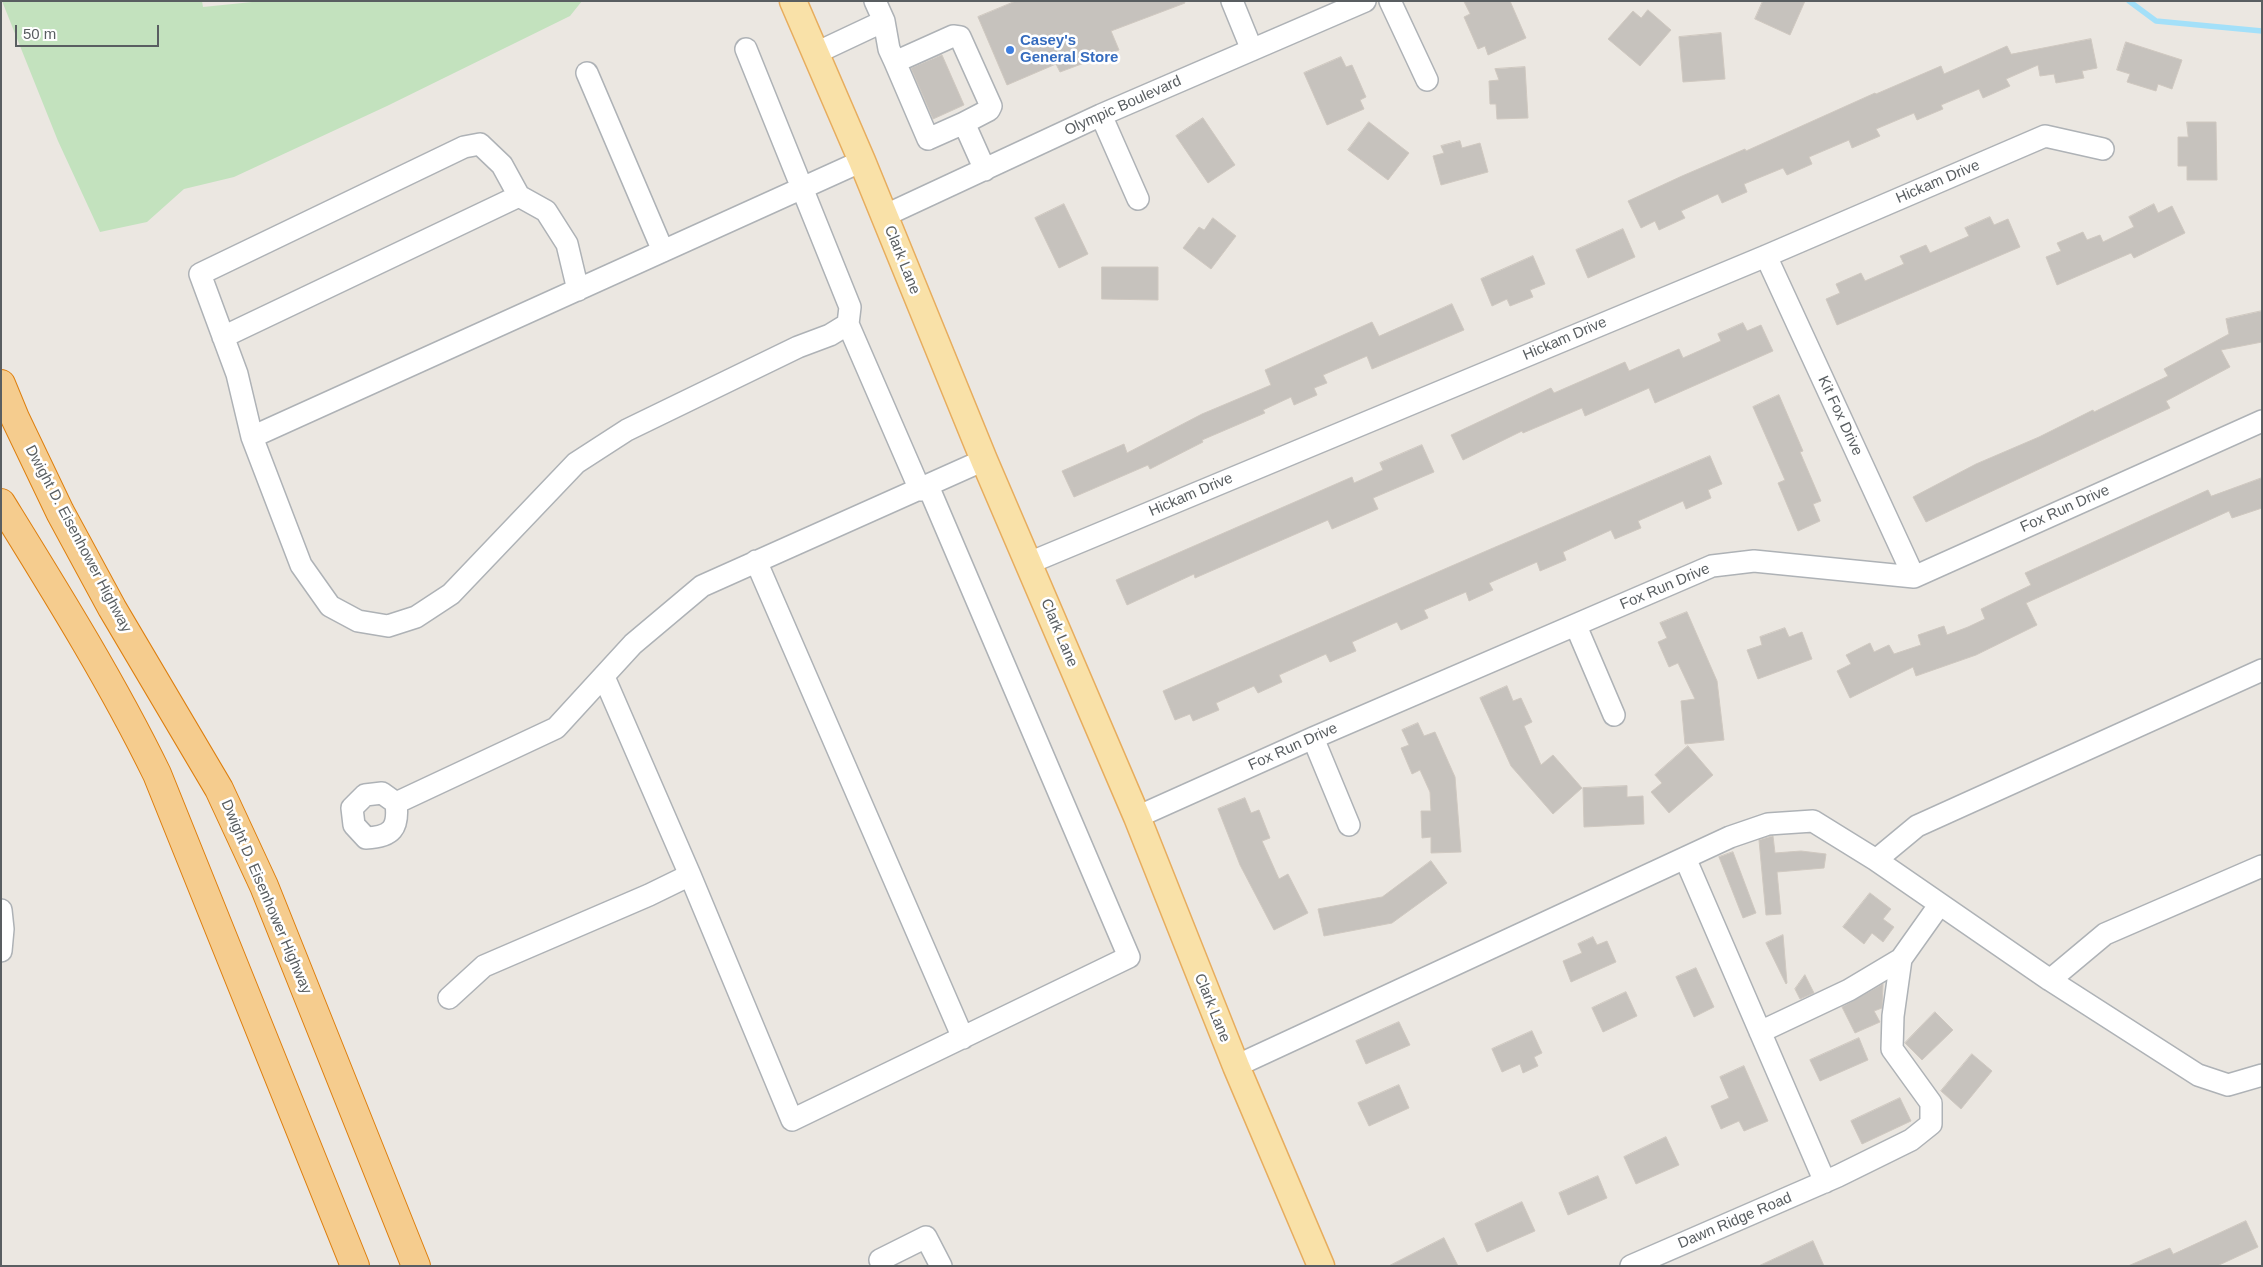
<!DOCTYPE html>
<html>
<head>
<meta charset="utf-8">
<style>
	body { margin:0 }
	#map { position:relative; width:2263px; height:1267px; overflow:hidden; background:#ebe7e1; font-family:Helvetica,sans-serif }
	canvas { display:block }
	.frame { position:absolute; inset:0; border:2px solid #595e61; pointer-events:none }
	.scale { position:absolute; left:15px; top:25px; width:144px; height:22px; box-sizing:border-box; border:2px solid #595e61; border-top:0; padding-left:6px; font-size:15px; line-height:18px; white-space:nowrap; color:#595e61; -webkit-text-stroke:4px #fff; paint-order:stroke }
</style>
</head>
<body>
<div id="map">
<canvas width="2263" height="1267"></canvas>
<div class="frame"></div>
<div class="scale">50 m</div>
</div>
<script>
const ctx = document.querySelector('canvas').getContext('2d');
ctx.lineJoin = 'round';
function fill(path, color) { ctx.fillStyle = color; ctx.fill(path, 'evenodd'); }
function stroke(path, color, width, dash) { ctx.strokeStyle = color; ctx.lineWidth = width; ctx.lineCap = dash ? 'butt' : 'round'; ctx.setLineDash(dash || []); ctx.stroke(path); }
function write(font, color, halo, rows, align = 'center') {
  ctx.font = font + ' Helvetica,sans-serif'; ctx.lineWidth = 5; ctx.setLineDash([]); ctx.textBaseline = 'middle'; ctx.strokeStyle = halo; ctx.fillStyle = color; for (const [text, x, y, turn = 0] of rows) {
    ctx.save(); ctx.translate(x, y); ctx.rotate((+turn || 0) * Math.PI / 180); ctx.textAlign = isNaN(turn) ? turn : align; if (halo) ctx.strokeText(text, 0, 0); ctx.fillText(text, 0, 0); ctx.restore();
  }
}
const green = new Path2D(`
	M2 1H202L203 7 262 1H582L570 16 387 106 234 177 184 189 147 222 100 232 58 141Z`);
const stream = new Path2D(`
	M2129 1 2156 21 2262 31`);
const building = new Path2D(`
	M1016 1H1184L1185 3 1111 31 1119 50 1060 72 1056 64 1007 85 978 17Z
	M1464 1H1510L1526 38 1488 55 1485 46 1478 49 1464 17 1470 14Z
	M1763 1H1805L1790 35 1755 19Z
	M1648 10 1671 30 1640 66 1608 39 1633 11 1641 18Z
	M1721 33 1725 79 1683 82 1679 37Z
	M2091 39 2097 68 2082 71 2084 78 2056 83 2054 74 2040 76 2038 65 2006 79 2010 86 1983 98 1979 89 1941 105 1943 109 1917 120 1914 113 1876 129 1880 136 1852 148 1849 140 1809 157 1812 164 1787 175 1783 168 1744 184 1747 192 1722 203 1718 194 1681 211 1685 218 1659 230 1655 221 1641 228 1628 201 1682 176 1745 149 1746 151 1875 93 1876 94 1941 66 1944 74 2007 46 2011 54Z
	M2126 42 2182 60 2172 89 2158 84 2156 91 2127 82 2130 74 2117 70Z
	M942 55 964 105 933 119 911 68Z
	M1341 57 1346 67 1352 65 1366 97 1360 100 1364 109 1327 125 1304 73Z
	M1525 67 1528 118 1497 119 1496 104H1490L1489 81 1499 80 1495 69Z
	M1203 118 1235 165 1208 183 1176 136Z
	M1369 122 1409 153 1388 180 1348 150Z
	M2187 122H2216L2217 180H2187V166H2178V137H2188Z
	M1460 141 1462 148 1480 143 1488 172 1441 185 1433 156 1444 153 1441 146Z
	M1064 204 1088 254 1059 268 1035 218Z
	M2154 204 2158 213 2172 206 2185 233 2134 258 2131 253 2057 285 2046 257 2061 251 2057 243 2083 232 2087 240 2100 235 2103 242 2134 227 2129 217Z
	M1990 217 1994 225 2008 219 2020 247 1837 325 1826 299 1840 293 1836 284 1861 273 1865 281 1904 264 1900 256 1926 245 1930 253 1969 236 1965 228Z
	M1213 218 1236 236 1211 269 1183 248 1199 227 1204 230Z
	M1623 229 1635 257 1588 278 1576 250Z
	M1533 256 1545 284 1530 290 1533 297 1510 306 1507 299 1492 306 1481 279Z
	M1102 267H1158V300L1102 299Z
	M1452 304 1464 330 1372 369 1367 356 1323 375 1327 383 1314 388 1317 395 1294 405 1291 397 1263 410 1265 413 1202 440 1203 442 1150 469 1148 465 1074 497 1062 471 1124 444 1127 453 1202 414 1271 385 1265 370 1372 322 1379 336Z
	M2262 311V342L2221 350 2230 367 2166 401 2170 408 1926 522 1913 497 1976 464 2039 437 2093 410 2094 412 2168 376 2164 369 2229 334 2226 319Z
	M1743 323 1747 331 1761 325 1773 351 1655 403 1649 388 1585 416 1582 408 1523 433 1522 431 1463 460 1451 435 1551 388 1554 393 1625 362 1629 371 1679 349 1683 358 1721 341 1718 334Z
	M1779 395 1803 451 1800 452 1821 501 1813 504 1820 521 1798 531 1778 483 1785 480 1753 407Z
	M1422 445 1434 472 1373 498 1378 509 1332 529 1328 520 1195 578 1194 574 1127 605 1116 580 1352 477 1354 483 1383 470 1380 463Z
	M1710 456 1722 484 1708 490 1711 498 1686 509 1683 501 1638 521 1641 528 1615 539 1611 530 1563 552 1566 560 1540 571 1537 562 1489 583 1493 590 1469 601 1466 592 1424 610 1428 618 1401 630 1397 622 1352 642 1356 651 1330 662 1326 654 1279 675 1282 682 1258 693 1254 686 1216 703 1219 710 1193 721 1190 714 1175 720 1163 691 1493 548Z
	M2262 478V508L2232 518 2229 511 2026 603 2037 625 1976 655 1916 676 1913 667 1850 698 1837 671 1851 664 1846 655 1870 643 1874 652 1889 645 1894 654 1921 645 1918 635 1944 626 1947 635 1968 627 1985 619 1981 609 2031 585 2025 573 2208 490 2211 496Z
	M1687 612 1717 681 1724 740 1685 744 1681 701 1695 699 1678 663 1669 667 1658 642 1667 638 1660 623Z
	M1785 628 1789 637 1802 632 1812 659 1758 679 1747 650 1762 645 1760 637Z
	M1507 686 1513 701 1521 698 1532 722 1524 726 1541 765 1553 755 1582 788 1553 814 1511 766 1480 698Z
	M1418 723 1424 736 1435 732 1455 777 1461 852 1431 853V837L1422 838 1421 811H1431L1430 792 1420 770 1412 774 1401 748 1409 745 1402 730Z
	M1688 746 1713 775 1669 813 1651 792 1662 783 1655 775Z
	M1627 786V797L1643 796 1644 824 1584 827 1583 788Z
	M1245 798 1251 813 1259 810 1270 838 1262 841 1279 879 1288 874 1308 913 1274 930 1240 865 1218 809Z
	M1773 836 1775 853 1801 851 1826 854 1824 868 1777 872 1781 914 1766 915 1759 840Z
	M1733 852 1756 913 1743 918 1719 857Z
	M1431 861 1447 883 1392 923 1324 936 1318 909 1382 897Z
	M1870 893 1891 909 1883 919 1894 927 1883 942 1872 933 1864 944 1843 927Z
	M1783 935 1787 983 1786 984 1766 943Z
	M1593 937 1597 945 1607 941 1616 962 1571 982 1563 961 1582 953 1578 944Z
	M1696 968 1714 1007 1694 1017 1676 977Z
	M1805 975 1814 993 1800 999 1795 989Z
	M1883 984 1882 1008 1874 1011 1880 1022 1855 1033 1842 1007Z
	M1626 992 1637 1016 1603 1032 1592 1008Z
	M1935 1012 1953 1030 1922 1060 1905 1043Z
	M1399 1022 1410 1045 1366 1064 1356 1041Z
	M1532 1031 1542 1053 1534 1057 1538 1066 1523 1073 1520 1064 1502 1072 1492 1049Z
	M1859 1038 1868 1060 1820 1081 1810 1060Z
	M1972 1054 1992 1071 1961 1109 1941 1091Z
	M1744 1066 1768 1121 1744 1131 1739 1121 1721 1129 1711 1106 1729 1098 1720 1077Z
	M1399 1085 1409 1108 1369 1126 1358 1103Z
	M1900 1098 1911 1121 1862 1144 1851 1121Z
	M1666 1137 1679 1165 1636 1184 1624 1157Z
	M1598 1176 1607 1198 1568 1215 1559 1193Z
	M1522 1202 1535 1231 1487 1252 1475 1224Z
	M2246 1221 2258 1247 2217 1266H2128L2170 1248 2173 1254Z
	M1444 1238 1458 1266H1389Z
	M1813 1241 1824 1266H1759Z`);
const minor = new Path2D(`
	M875 1 884 21
	M1232 1 1252 50
	M1390 1 1427 80
	M816 53 884 21 889 49 895 62 953 36 960 37 991 106 989 110 964 123 985 170
	M895 62 928 139 964 123
	M587 73 663 251
	M1101 115 1138 199
	M519 196 502 165 480 144 464 147 200 274 237 374 252 437 301 565 330 606 358 621 388 626 416 617 451 594 576 463 627 430 798 347 830 335 848 324 850 307 746 49
	M884 216 1101 115 1365 1
	M1766 256 1914 577
	M848 324 920 490
	M223 337 519 196 546 211 567 244 578 290
	M252 437 862 161
	M756 561 963 1038
	M1029 563 1766 256 2045 136 2103 149
	M1576 626 1614 715
	M604 677 690 875 792 1120 1129 957 928 486
	M1313 738 1349 825
	M396 803C399 828 392 837 366 838L354 825 352 808 365 795 382 793 396 803 556 728 633 644 702 586 984 460
	M1137 817 1313 738 1712 566 1754 561 1914 577 2262 421
	M1685 858 1825 1182
	M1876 860 1917 826 2262 670
	M1 910 3 929 1 951
	M2050 980 2105 934 2262 866
	M449 998 484 966 649 895 690 875
	M1760 1032 1849 990 1901 959 1940 904
	M1236 1066 1730 837 1768 824 1813 821 1876 860 2050 980 2198 1075 2228 1085 2262 1075
	M883 1266 880 1260 926 1237 941 1266
	M1631 1266 1838 1176 1911 1140 1931 1124V1103L1892 1049 1893 1016 1901 959`);
const major = new Path2D(`
	M793 1 862 161 984 460 1137 817 1236 1066 1321 1266`);
const highway = new Path2D(`
	M1 384 15 418 60 512 112 608 219 789 264 886 416 1266
	M1 503C56 592 111 680 157 774L355 1266`);
const markers = [
	[1010,50,5,"#3f7fe0"]
];
const shopNames = [
	["Casey's",1020,41],
	["General Store",1020,58]
];
const streetNames = [
	["Olympic Boulevard",1123,106,-24],
	["Hickam Drive",1938,182,-23],
	["Clark Lane",902,260,68],
	["Hickam Drive",1565,339,-23],
	["Kit Fox Drive",1840,416,65],
	["Hickam Drive",1191,495,-23],
	["Fox Run Drive",2065,509,-24],
	["Dwight D. Eisenhower Highway",78,539,62],
	["Fox Run Drive",1665,587,-23],
	["Clark Lane",1059,633,67],
	["Fox Run Drive",1293,747,-24],
	["Dwight D. Eisenhower Highway",266,897,67],
	["Clark Lane",1212,1008,68],
	["Dawn Ridge Road",1735,1221,-23]
];
fill(green, '#c3e2be');
stroke(stream, '#a3e0f9', 5.5);
fill(building, '#c6c2bd');
stroke(building, '#cfc8c0', 1);
stroke(minor, '#aeb2b6', 24);
stroke(major, '#e7ad5e', 29);
stroke(highway, '#dd7f0f', 30);
stroke(minor, '#fff', 21);
stroke(major, '#f9e1a8', 26);
stroke(highway, '#f5cc8e', 28);
for (const [x, y, r, color] of markers) { const dot = new Path2D(); dot.arc(x, y, r, 0, 2 * Math.PI); ctx.fillStyle = color; ctx.fill(dot); stroke(dot, '#fff', 2); }
write('bold 15px', '#366cbe', '#fff', shopNames, 'left');
write('15px', '#595e61', '#fff', streetNames);
</script>
</body>
</html>
